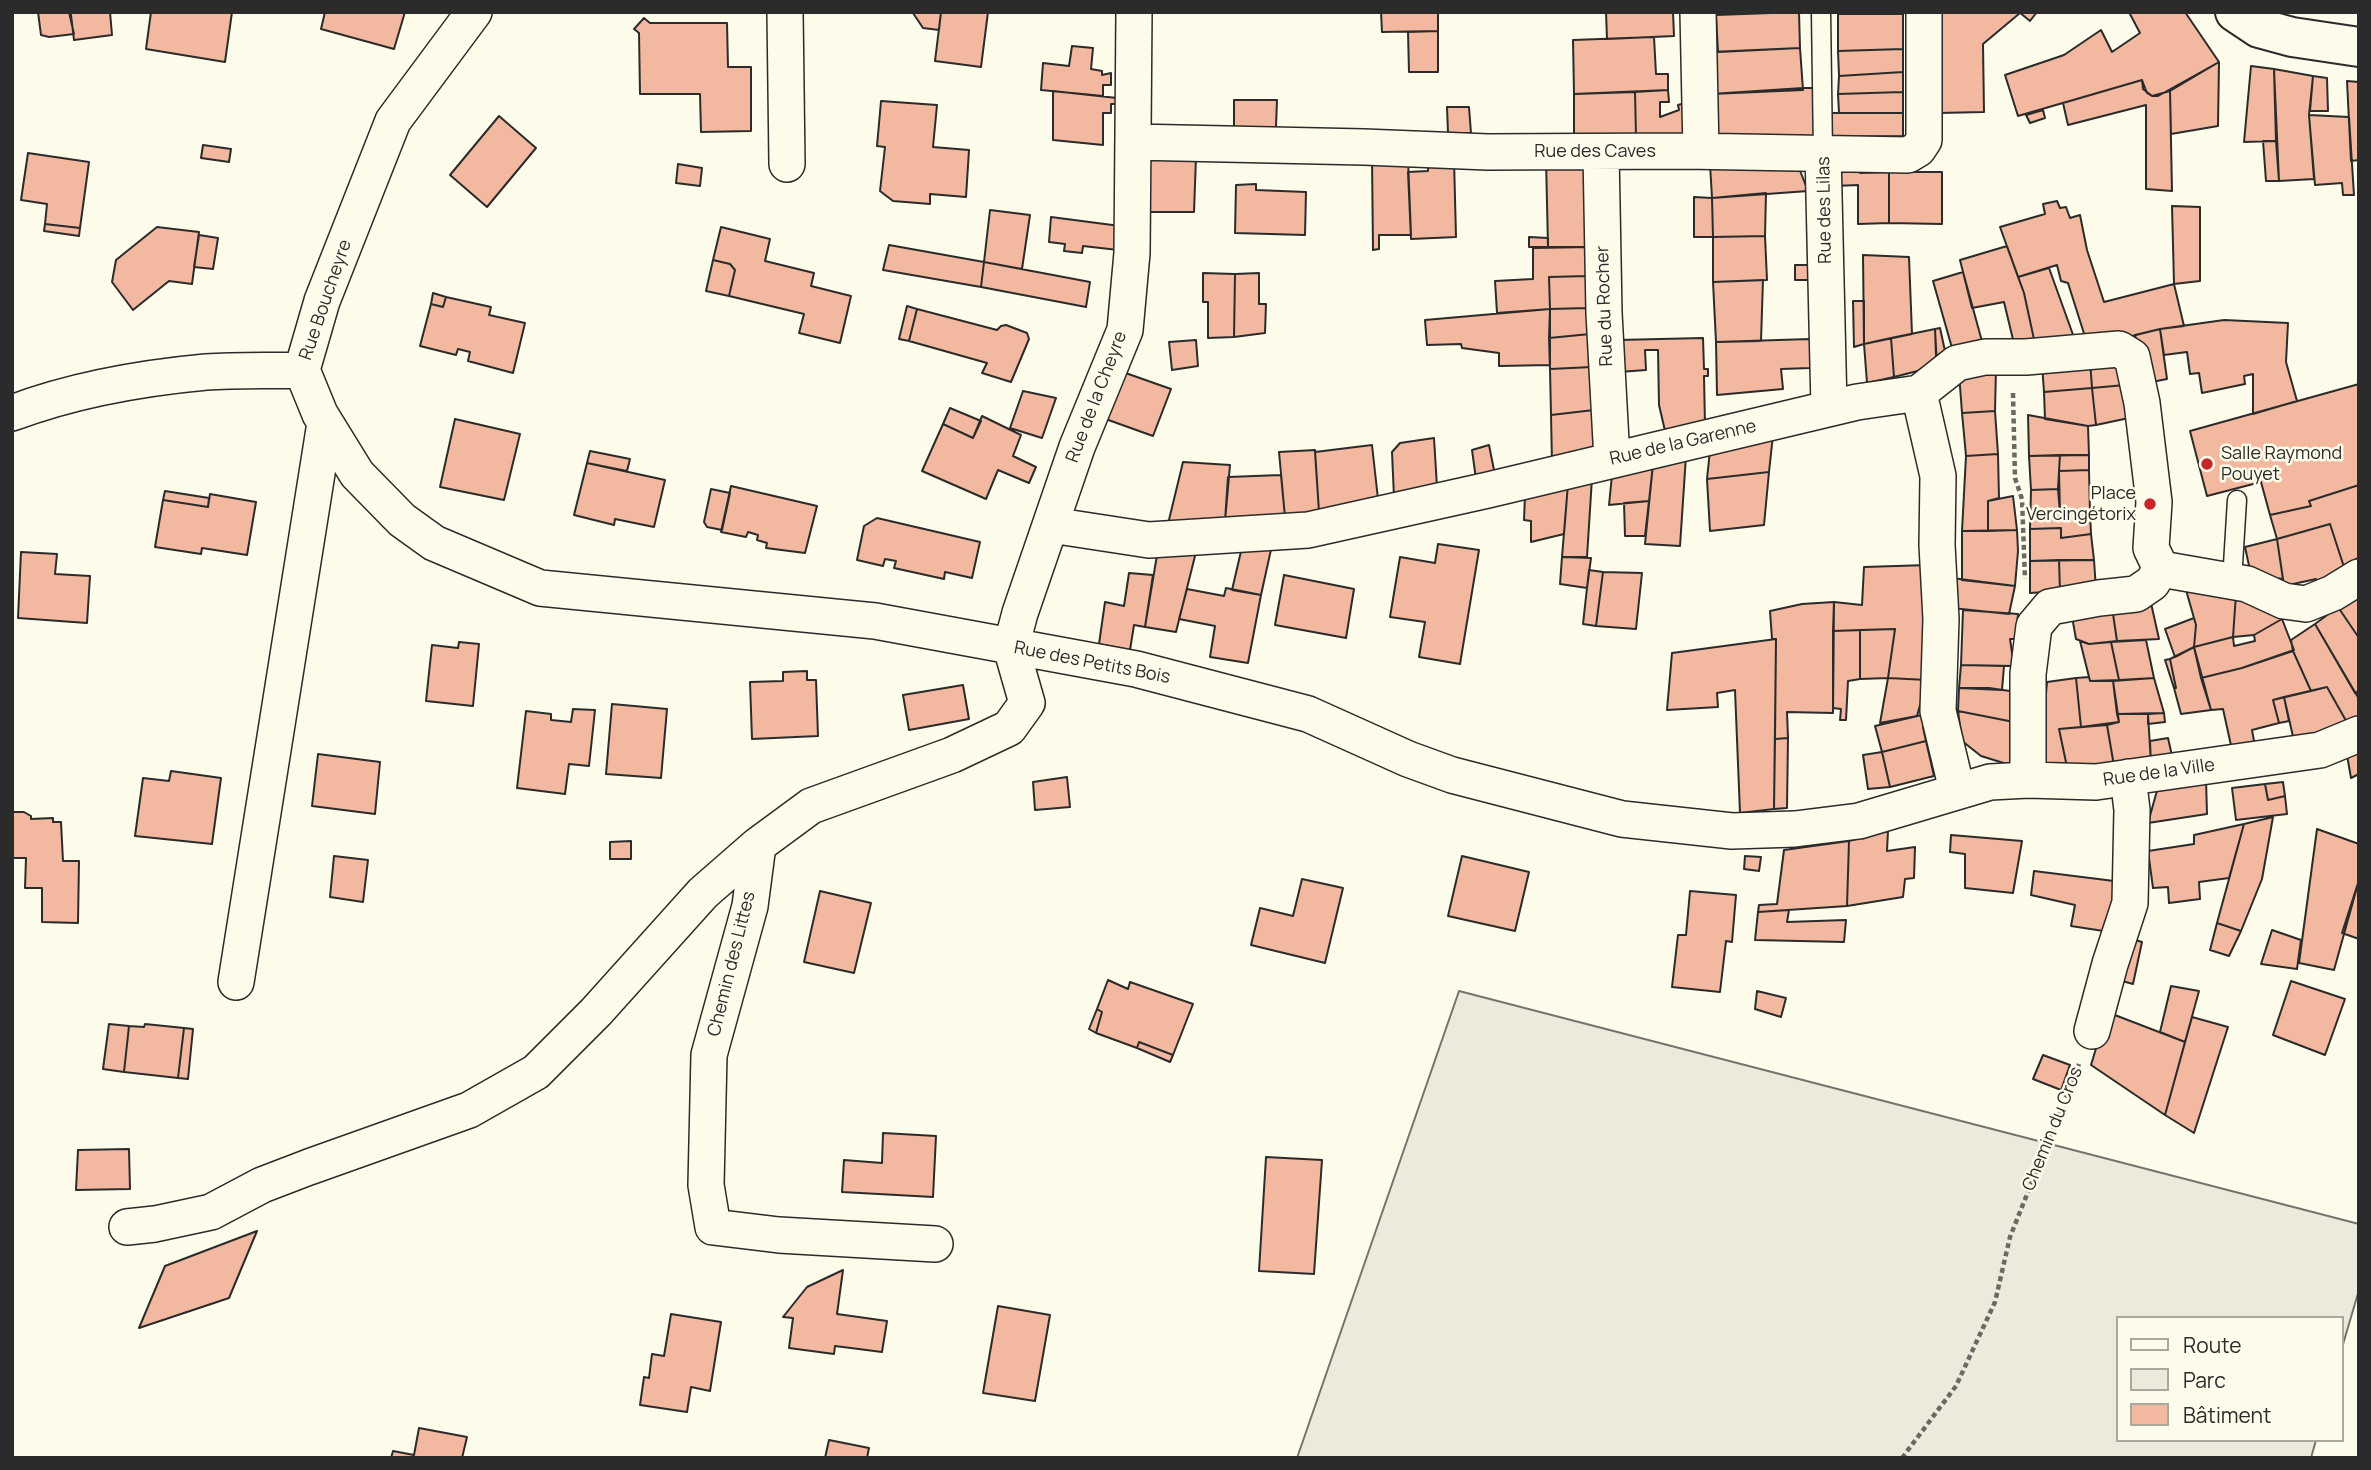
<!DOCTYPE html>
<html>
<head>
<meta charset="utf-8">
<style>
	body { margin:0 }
	#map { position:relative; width:2371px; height:1470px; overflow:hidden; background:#fdfbea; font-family:Manrope,sans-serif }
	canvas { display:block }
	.frame { position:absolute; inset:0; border:14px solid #2b2b2b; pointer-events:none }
	.legend { position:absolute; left:2116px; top:1316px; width:228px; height:126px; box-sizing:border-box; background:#fdfbea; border:2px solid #a9a89e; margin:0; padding:9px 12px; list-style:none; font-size:21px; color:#2b2b2b }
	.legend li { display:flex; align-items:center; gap:14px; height:35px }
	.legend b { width:35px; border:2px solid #a9a89e }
</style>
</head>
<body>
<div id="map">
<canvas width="2371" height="1470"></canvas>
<div class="frame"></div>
<ul class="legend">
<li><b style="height:9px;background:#fdfbea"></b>Route</li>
<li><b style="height:19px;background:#ecebdb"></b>Parc</li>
<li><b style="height:19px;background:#f2b8a0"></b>Bâtiment</li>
</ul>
</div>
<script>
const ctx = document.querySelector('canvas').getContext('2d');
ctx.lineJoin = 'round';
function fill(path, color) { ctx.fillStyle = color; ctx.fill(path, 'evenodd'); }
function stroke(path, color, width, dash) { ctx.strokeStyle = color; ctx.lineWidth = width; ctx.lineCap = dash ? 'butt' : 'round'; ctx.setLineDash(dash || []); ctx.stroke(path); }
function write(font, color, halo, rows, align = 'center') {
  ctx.font = font + ' Manrope,sans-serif'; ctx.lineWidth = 5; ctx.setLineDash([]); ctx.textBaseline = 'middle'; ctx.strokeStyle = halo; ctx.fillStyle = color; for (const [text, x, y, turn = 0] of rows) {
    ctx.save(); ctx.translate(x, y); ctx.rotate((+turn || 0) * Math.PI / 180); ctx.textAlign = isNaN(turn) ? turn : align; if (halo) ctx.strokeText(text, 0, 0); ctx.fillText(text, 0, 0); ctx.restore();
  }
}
const green = new Path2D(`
	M1459 991 2359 1224V1290L2341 1351V1318H2117V1440H2316L2311 1458H1297Z`);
const building = new Path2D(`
	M38 12H69L74 34 49 37 41 35Z
	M69 12H110L112 35 74 40 71 15Z
	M151 12H232L225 62 146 49Z
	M325 12H405L394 49 321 29Z
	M914 12H941L939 30 923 28 913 13Z
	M941 12H988L981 67 935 61Z
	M1381 12H1438V31L1382 32Z
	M1606 12H1673L1674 36 1607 39Z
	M1799 12 1800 48 1718 52 1716 15Z
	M1838 12H1903V14H1838Z
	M1940 12 2020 13 1983 44 1984 112 1938 113Z
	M2019 12H2037L2030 21Z
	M2132 12H2185L2219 62 2158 96H2152L2147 93 2142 80 2018 116 2005 75 2064 55 2101 30 2112 52 2140 33 2130 14Z
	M1838 14H1903V49L1838 51Z
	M644 18 650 23H727L728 67H751V131L701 132 700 94H640L639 33 634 29Z
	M1438 31V72H1409L1408 32Z
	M1654 37 1656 74H1668V90L1574 94 1573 40Z
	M1072 46 1093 48 1091 69 1102 71V75L1111 73V85H1103V96L1041 90 1043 63 1069 66Z
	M1800 48 1803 90 1711 94V52Z
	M1903 49V72L1839 76 1838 51Z
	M2219 62 2218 126 2171 134 2170 91Z
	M2251 66 2274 69 2276 141 2244 142Z
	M2274 69 2313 76 2309 115 2314 179 2279 181Z
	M1903 72V92L1838 94 1839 76Z
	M2313 76 2327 78 2328 111H2310Z
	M2142 80 2143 89 2152 96 2170 91 2172 191 2146 189V105L2068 125 2063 103Z
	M2347 81 2359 82V160L2351 161Z
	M1803 88H1815V137H1724L1710 134 1711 94Z
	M1668 90 1669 102H1660V117L1679 110 1678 105 1688 102 1689 137 1636 136 1635 92Z
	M1053 91 1117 98V104H1111V113H1103V145L1053 140Z
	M1635 92 1636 136 1574 135V94Z
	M1903 92V113H1839L1838 94Z
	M1234 100H1277L1276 127H1234Z
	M881 101 937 105 933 147 969 150 966 197 930 194V204L893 201 880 191 885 147 877 146Z
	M1447 107H1469L1471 133H1448Z
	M2043 110 2045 118 2030 123 2026 115Z
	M1829 113H1903V136L1829 137Z
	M2309 115 2349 117 2354 195H2343L2342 183 2315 185Z
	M499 116 536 148 487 207 450 175Z
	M2263 141H2276L2279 181H2266Z
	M203 145 231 149 229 162 201 158Z
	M28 153 89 162 80 228 45 224 47 204 21 200Z
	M1143 155 1196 157 1194 212H1144Z
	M1372 158 1408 159 1411 235H1379V249L1373 250Z
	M1571 158 1590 176 1592 247H1548L1546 159Z
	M1428 159H1454L1456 237 1411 239 1408 172 1428 171Z
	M1797 163 1808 191 1712 198 1710 164Z
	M1840 163 1860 164V173L1889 172V223L1858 224V185L1834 186Z
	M678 164 702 168 700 186 676 183Z
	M1889 172H1942V224L1889 223Z
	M1256 184V190L1306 192 1305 235 1235 233 1236 185Z
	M1766 193 1765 236 1713 237 1712 198Z
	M1694 197 1712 198 1713 237H1694Z
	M2057 201 2060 208 2066 207 2070 218 2080 215 2087 250 2104 302 2174 284 2184 326 2160 329 2112 341 2087 343 2068 283 2061 281 2057 265 2018 277 2000 227 2045 214 2043 204Z
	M2172 206 2200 207V281L2174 284Z
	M990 210 1030 215 1022 269 984 262Z
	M1051 217 1120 226 1118 250 1083 246 1082 253 1064 251 1065 244 1049 242Z
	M45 224 80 228 79 236 44 231Z
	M157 227 199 232 192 284 169 281 133 310 112 282 116 260Z
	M721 227 770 239 765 261 814 273 811 286 851 296 840 343 799 333 804 314 729 296 735 270 730 264 713 260Z
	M199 235 218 238 213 269 194 267Z
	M1765 236 1767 280 1713 282V237Z
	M1529 237 1548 238V247H1529Z
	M889 245 984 262 981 287 883 270Z
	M2007 246 2024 293 2035 344 2015 348 2004 302 1972 308 1960 260Z
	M1592 247 1587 276 1549 277 1550 309 1497 313 1495 281 1533 279V248Z
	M1863 255 1909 257 1912 334 1864 344Z
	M713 260 730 264 735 270 729 296 706 291Z
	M984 262 1090 282 1086 307 981 287Z
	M1795 265H1810L1809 280H1795Z
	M2049 268 2076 343 2035 344 2024 293 2018 277Z
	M1963 272 1983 345 1952 348 1933 281Z
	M1203 273 1235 274 1234 337 1208 338V302H1203Z
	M1259 273V304H1266L1265 333 1234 337 1235 274Z
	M1587 276 1588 308 1550 309 1549 277Z
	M1763 280 1761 341 1716 342 1713 282Z
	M433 293 446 297 443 307 431 304Z
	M446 297 491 307 489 315 525 323 513 373 468 361 470 352 458 349 456 355 420 346 431 304 443 307Z
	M1853 301H1864V344L1854 347Z
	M907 306 917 309 909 341 899 339Z
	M1588 308 1590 334 1549 338 1550 309Z
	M917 309 997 330 1001 326 1006 325 1027 333 1029 339 1011 382 982 373 987 363 909 341Z
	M1550 309V365L1499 366V353L1462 348 1461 344 1427 345 1425 320Z
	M2224 320 2288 323 2286 362 2297 401 2253 414V374L2244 376 2245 384 2202 393 2199 373 2190 374 2187 352 2164 355 2160 329Z
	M1940 328 1945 351 1936 356 1935 329Z
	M1935 329 1937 366 1894 377 1891 338Z
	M2160 329 2167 379 2147 383 2135 335Z
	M1590 334 1592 367 1550 369 1549 338Z
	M1703 338 1704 369H1708V376H1704L1705 425 1666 435 1659 405 1658 350H1645L1646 370 1619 372 1618 340Z
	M1891 338 1894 377 1867 383 1864 344Z
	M1810 339 1811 368 1781 369 1783 389 1717 395 1716 342Z
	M1196 340 1198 366 1172 370 1169 342Z
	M2090 360 2119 364 2125 385 2092 388Z
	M2090 360 2092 388 2044 392 2042 365Z
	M1592 367 1594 410 1551 415 1550 369Z
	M1996 369 1995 411 1962 413 1959 373Z
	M1117 370 1171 389 1153 436 1100 417Z
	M2359 384V485L2309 501 2311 506 2270 515 2261 482 2207 496 2190 431Z
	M2125 385 2129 418 2096 425 2092 388Z
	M2092 388 2096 425 2088 426 2045 419 2044 392Z
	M1023 391 1056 398 1042 438 1010 428Z
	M950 408 981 421 973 438 943 424Z
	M1594 410 1597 455 1552 463 1551 415Z
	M1995 411 1998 454 1966 456 1962 413Z
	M2028 415 2088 426 2089 455 2029 456Z
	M982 416 1021 435 1013 456 1036 467 1029 483 998 470 986 499 922 471 943 424 973 438Z
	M455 419 520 434 504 500 440 487Z
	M1773 435 1769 472 1707 479 1710 450Z
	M1434 438 1437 487 1394 497 1392 452 1400 443Z
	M1372 445 1378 499 1319 512 1315 452Z
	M1489 445 1495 475 1476 479 1472 450Z
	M1315 450 1319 512 1285 517 1279 452Z
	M590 451 630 459 627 471 587 463Z
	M1998 454 1999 498 1988 501V531H1962L1966 456Z
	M2060 455 2058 489 2031 490 2029 456Z
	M2060 455H2089V470L2059 471Z
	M1686 456 1680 546 1645 544 1653 464Z
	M1183 462 1230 465 1225 521 1168 524Z
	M587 463 665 480 654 527 615 519 614 525 574 515Z
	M1653 464 1649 501 1609 505 1612 475Z
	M2089 470 2090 512 2060 513 2059 471Z
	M1769 472 1764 525 1710 531 1707 479Z
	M1281 475 1285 517 1225 521 1228 477Z
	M1592 478 1587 557H1562L1568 484Z
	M1568 484 1564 534 1531 542V521L1524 520 1525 495Z
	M2359 485V557L2344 567 2330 524 2277 539 2270 515 2311 506 2309 501Z
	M731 486 817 506 805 553 766 548 767 543 757 540 758 535 748 532 746 537 721 532Z
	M711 489 730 493 722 530 707 527 704 522Z
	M2058 489 2060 513 2090 512 2091 534 2061 538V528L2030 529 2031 490Z
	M165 491 209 498 208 507 163 500Z
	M210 494 256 502 247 555 202 548 201 554 155 547 163 500 208 507Z
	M2013 496 2017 530 1988 531V501Z
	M1649 501 1645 536H1625L1624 503Z
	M877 518 980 542 972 578 945 572 944 579 894 568 896 561 885 559 883 566 857 560 864 526Z
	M2330 524 2344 567 2318 585 2316 579 2284 586 2277 539Z
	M2061 528V538L2091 534 2094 560 2030 561V529Z
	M2017 530 2018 551 2015 586 1962 580V531Z
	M2277 539 2283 579 2251 575 2245 547Z
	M1438 544 1479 550 1460 664 1419 657 1425 622 1390 617 1400 557 1435 563Z
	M1272 545 1261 595 1232 590 1242 547Z
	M21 552 57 554 55 574 90 576 87 623 18 618Z
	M1196 552 1176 632 1145 627 1157 555Z
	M1562 557 1591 558 1587 588 1560 584Z
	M2059 560 2060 591 2030 593V561Z
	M2059 560H2094L2096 589 2060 591Z
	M1928 565 1927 680 1888 678 1895 629 1833 631 1834 602 1862 605 1864 567Z
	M1589 570 1603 572 1596 626 1583 624Z
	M1603 572 1642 573 1636 629 1596 626Z
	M1129 573 1153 575 1145 627 1134 625 1130 650 1099 644 1105 602 1124 606Z
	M1284 575 1354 589 1346 638 1275 625Z
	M1952 578 2015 586 2009 614 1952 608Z
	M1226 588 1261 595 1248 663 1210 657 1215 626 1179 619 1187 589 1224 596Z
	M2186 590 2236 594 2233 637 2194 647 2196 625Z
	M2359 592V638L2338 607Z
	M2236 594 2269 610 2282 619 2254 635 2233 637Z
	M1834 602 1833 713 1787 712 1788 738 1775 739 1776 639H1772L1770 611 1802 604Z
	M2151 603 2159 639 2117 641 2112 607Z
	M2112 607 2117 641 2089 644 2076 639 2071 611Z
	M2338 607 2359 638V691L2355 693 2315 624Z
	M1963 610 2018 614 2016 639H2010L2014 666 1961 665Z
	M2194 618 2196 625 2194 647 2175 657 2165 629Z
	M2282 619 2294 650 2242 668 2201 678 2194 647 2233 637 2234 646 2255 641 2254 635Z
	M2315 624 2359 699V723L2349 726 2327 687 2311 691 2293 651 2291 640Z
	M1895 629 1888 678 1860 679V630Z
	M1860 630V679L1848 681 1846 720H1840L1841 709 1833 708V631Z
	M1776 639 1774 809 1740 813 1735 690 1717 693 1718 707 1667 710 1672 653Z
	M2146 640 2154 678 2119 680 2111 642Z
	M2080 641 2089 644 2111 642 2119 680 2090 681Z
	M459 642 479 644 473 706 426 701 432 645 458 648Z
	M2194 647 2211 710 2181 714 2174 688H2176L2170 659Z
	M2293 651 2311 691 2273 700 2279 723 2252 730 2255 746 2232 750 2223 709 2211 710 2201 678 2242 668Z
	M2170 659 2176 688H2174L2165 660Z
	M1961 665 2004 666 2002 690 1959 688Z
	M807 671V680H816L818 736 752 739 750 682 783 681V672Z
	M2089 677 2090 681H2113L2119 722 2081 727 2076 678Z
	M1888 678 1927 680 1917 716 1880 723Z
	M2076 678 2081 727 2059 729 2067 767 2040 764 2047 682Z
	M2154 678 2164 713 2117 714 2113 681Z
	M963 685 969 719 909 730 903 695Z
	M2327 687 2349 726 2294 741 2284 697Z
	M1959 688H1989L2017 692 2014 722 1958 711Z
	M2284 697 2289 721 2279 723 2273 700Z
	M612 704 667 709 661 778 606 774Z
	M573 709 595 710 589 766 569 764 565 794 517 788 526 711 551 714V720L571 722Z
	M1958 711 2019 723 2010 765 1981 756 1962 741Z
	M2164 713 2165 722 2148 724V714Z
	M1926 714 1928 724 1923 727 1926 741 1882 752 1875 726Z
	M2117 714H2148L2151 764 2114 766 2107 725 2119 722Z
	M2107 725 2114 766 2067 767 2059 729Z
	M1788 738 1787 808 1774 809 1775 739Z
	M2168 738 2173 760 2151 764 2150 741Z
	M1926 741 1934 776 1890 787 1882 752Z
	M2359 750V774L2351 778 2347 755Z
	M1882 752 1890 787 1868 789 1863 755Z
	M318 754 380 762 375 814 312 806Z
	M171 771 221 778 212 844 135 836 143 778 169 781Z
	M1067 777 1070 807 1035 810 1033 782Z
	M2206 779 2207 814 2148 823 2158 787Z
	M2283 782 2285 796 2268 800 2265 784Z
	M2265 784 2268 800 2285 796 2287 814 2236 820 2232 788Z
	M13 812H24L31 816V819L53 818V822H61L63 861H79L78 923 42 922V888H25L26 858H12Z
	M2273 817 2262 879 2241 931 2217 923 2244 824Z
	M2244 824 2229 878 2199 882 2200 899 2169 903 2168 887 2153 888 2148 851 2194 844V835Z
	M2317 829 2359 844V880L2334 970 2299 963Z
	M1888 831 1887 851 1915 847 1914 878 1905 879 1903 897 1847 906 1849 841Z
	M1951 835 2022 841 2013 893 1965 888V854L1950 852Z
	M631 841V859H610V842Z
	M1849 841 1847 906 1758 912 1759 905 1777 904 1784 850Z
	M334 856 368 860 363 902 330 897Z
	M1462 856 1529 872 1515 931 1448 916Z
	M1745 856 1761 857 1759 871 1744 869Z
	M2034 871 2122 882 2110 932 2071 926 2075 905 2031 895Z
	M1302 879 1343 888 1325 963 1251 945 1260 908 1293 916Z
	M2359 880V939L2342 933Z
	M820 891 871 903 854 973 804 962Z
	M1690 891 1736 895 1732 942 1726 941 1720 992 1672 987 1678 935H1686Z
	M1789 910 1787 922 1846 920 1844 942 1755 940 1758 912Z
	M2217 923 2241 931 2229 956 2210 950Z
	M2272 930 2301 940 2297 969 2261 964Z
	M2129 938 2142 942 2133 984 2115 979Z
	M1108 980 1128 989 1130 982 1193 1004 1173 1055 1139 1042 1137 1048 1096 1033 1102 1012 1097 1009Z
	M2291 981 2345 999 2325 1055 2273 1035Z
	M2171 986 2199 991 2185 1042 2160 1032Z
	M1757 991 1786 998 1781 1017 1755 1009Z
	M1097 1009 1102 1012 1096 1033 1089 1029Z
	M2107 1012 2185 1042 2165 1115 2091 1065Z
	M2192 1017 2228 1027 2194 1133 2165 1115Z
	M109 1024 129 1026 124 1072 103 1069Z
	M145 1024 184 1028 178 1078 124 1072 129 1026 144 1027Z
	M184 1028 193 1029 188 1079 178 1078Z
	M1139 1042 1173 1055 1170 1062 1137 1048Z
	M2043 1055 2070 1065 2061 1090 2033 1079Z
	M883 1133 936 1136 933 1197 842 1192 844 1160 882 1163Z
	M129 1149 130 1189 76 1190 78 1150Z
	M1266 1157 1322 1160 1314 1274 1259 1271Z
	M257 1231 229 1298 139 1328 165 1266Z
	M843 1270 837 1314 887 1321 882 1352 835 1346 834 1354 789 1348 793 1318 783 1317 807 1287Z
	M998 1306 1050 1315 1035 1401 983 1393Z
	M671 1314 721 1322 710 1391 691 1387 687 1412 640 1405 644 1377 649 1378 652 1354 664 1356Z
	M419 1428 467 1437 462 1458H391L393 1451 414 1455Z
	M829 1440 869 1448 867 1458H825Z`);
const path = new Path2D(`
	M2013 393 2015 478 2022 499 2025 579
	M1902 1458 1956 1386 1995 1302 2010 1237 2079 1064`);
const lane = new Path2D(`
	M1821 12 1823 153
	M2232 581 2237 500`);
const street = new Path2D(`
	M785 12 787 164
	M1698 12 1701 151
	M1133 142 1364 147 1488 152 1686 151 1908 155 1918 149 1924 140V12
	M1601 152 1604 313 1612 460
	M1823 153 1829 408
	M302 370 320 414 357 474 402 520 434 543 540 588 875 621 1136 669 1308 714 1408 759 1452 775 1622 819 1732 831 1795 829 1859 821 1990 782 2028 780 2096 782 2320 750 2359 734
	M302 370 322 301 393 121 474 12
	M1919 393 1957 363 1985 357H2026L2119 349 2132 357 2142 403 2154 502 2151 548 2161 569 2247 584 2284 601 2306 604 2333 593 2359 577
	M12 413C73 390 141 378 206 372 238 370 270 371 302 370
	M1051 525 1149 540 1308 530 1488 490 1857 402 1919 393 1938 476 1937 545 1941 619 1938 711 1957 790
	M2028 780V674L2034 626 2050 607 2099 598 2136 594 2152 583 2161 569
	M236 982 325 423
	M2092 1031 2110 964 2130 903 2132 810 2128 777
	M127 1227 155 1224 211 1212 262 1185 309 1167 469 1110 536 1072 596 1012 703 893 758 845
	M935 1244 779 1235 713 1227 706 1185 709 1055 750 906 758 845 811 806 952 755 1009 728 1027 703 1011 647 1020 613 1077 447 1125 330 1132 253 1134 12`);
const secondary = new Path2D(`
	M2235 12 2259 28 2292 37 2359 47`);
const markers = [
	[2207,464,7,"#c62828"],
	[2150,504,7,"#c62828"]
];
const streetNames = [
	["Rue des Caves",1595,152],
	["Rue des Lilas",1825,210,-91],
	["Rue Boucheyre",326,300,-71],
	["Rue du Rocher",1605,306,-92],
	["Rue de la Cheyre",1097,397,-69],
	["Rue de la Garenne",1683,443,-13],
	["Rue des Petits Bois",1092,663,11],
	["Rue de la Ville",2159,773,-8],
	["Chemin des Littes",732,964,-76],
	["Chemin du Cros",2053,1129,-68]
];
const poiNames = [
	["Salle Raymond",2221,454],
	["Pouyet",2221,475],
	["Place",2136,494,"right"],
	["Vercingétorix",2136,515,"right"]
];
fill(green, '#ecebdb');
stroke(green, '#74746e', 2);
fill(building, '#f2b8a0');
stroke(building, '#2b2b2b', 2);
stroke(lane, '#2b2b2b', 21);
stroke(street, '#2b2b2b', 38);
stroke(secondary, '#2b2b2b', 42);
stroke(path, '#6a6964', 4.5, [5, 3.5]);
stroke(lane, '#fdfbea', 18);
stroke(street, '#fdfbea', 35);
stroke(secondary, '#fdfbea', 38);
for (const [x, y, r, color] of markers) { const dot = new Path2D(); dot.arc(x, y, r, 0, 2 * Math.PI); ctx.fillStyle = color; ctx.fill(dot); stroke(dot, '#fdfbea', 2.5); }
write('18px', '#2b2b2b', '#fdfbea', streetNames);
write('18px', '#2b2b2b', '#fdfbea', poiNames, 'left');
</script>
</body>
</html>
